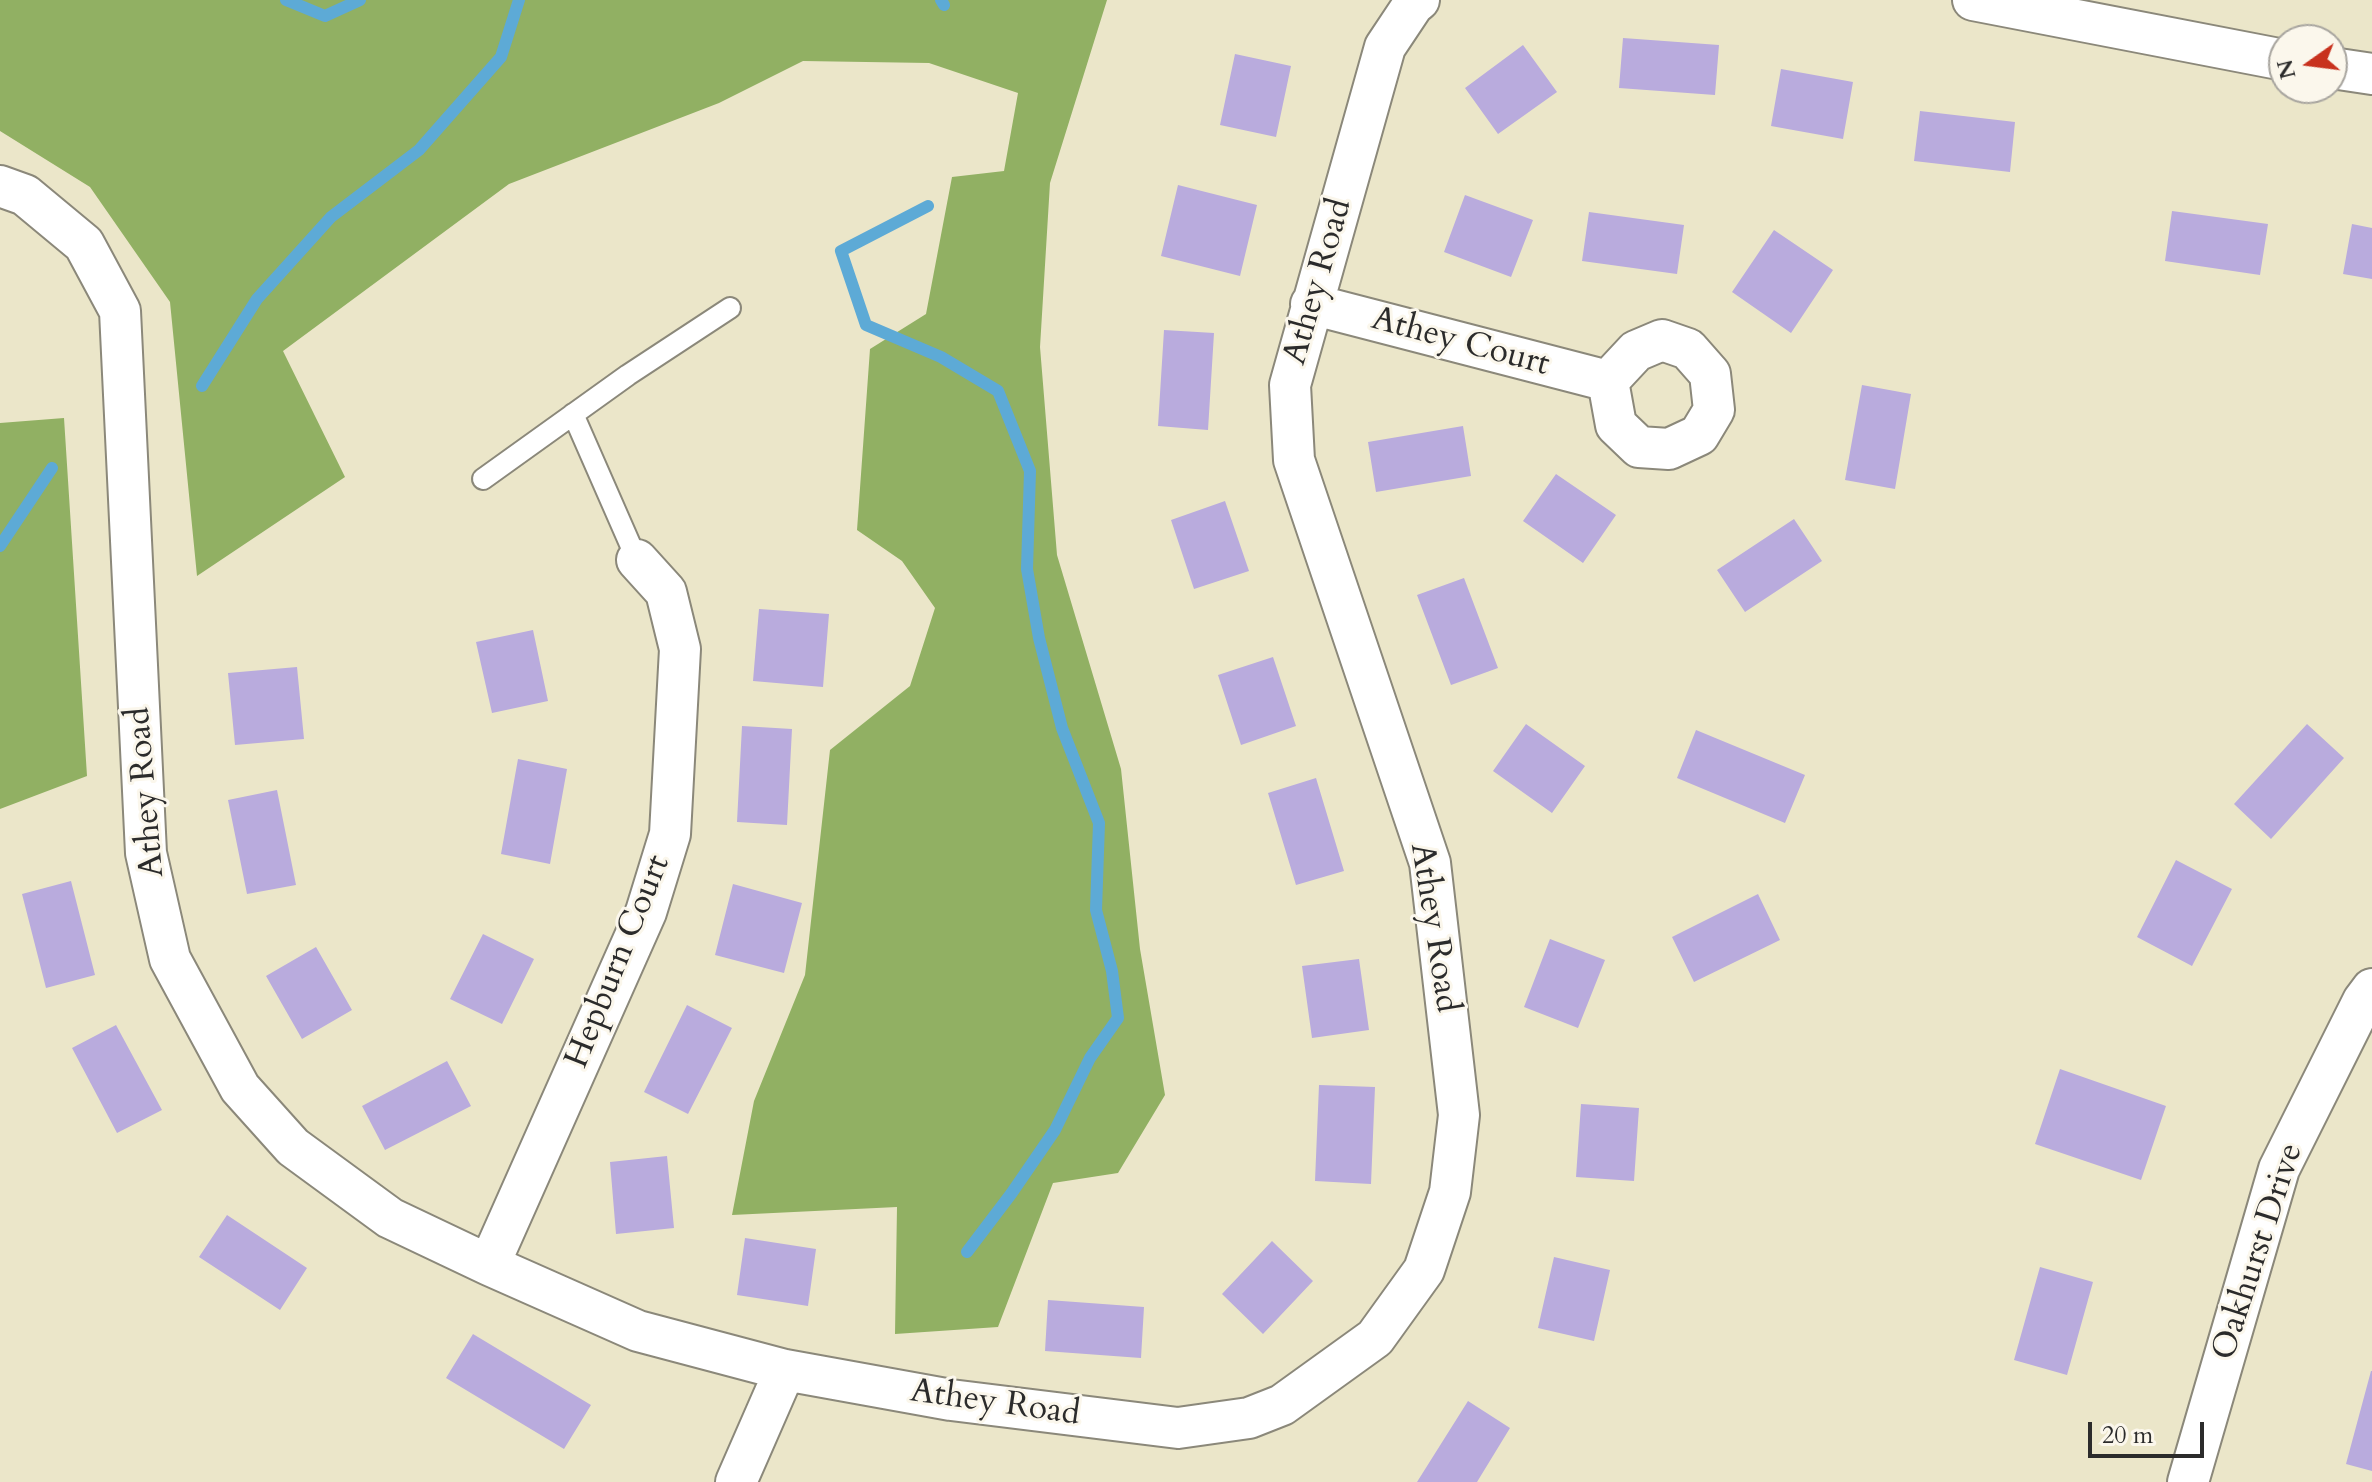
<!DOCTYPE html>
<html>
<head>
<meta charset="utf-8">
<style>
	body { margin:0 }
	#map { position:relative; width:2372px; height:1482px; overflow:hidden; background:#ebe6c9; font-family:Cardo,serif }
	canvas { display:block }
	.north { position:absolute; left:2268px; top:24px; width:80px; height:80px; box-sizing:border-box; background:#fbf7ec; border:2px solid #a8a59f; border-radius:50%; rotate:256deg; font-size:22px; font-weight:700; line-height:32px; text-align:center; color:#2b2b2b }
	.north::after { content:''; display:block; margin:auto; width:28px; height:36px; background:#c8321e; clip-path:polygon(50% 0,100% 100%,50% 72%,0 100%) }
	.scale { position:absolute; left:2088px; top:1422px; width:116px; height:36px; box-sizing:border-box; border:4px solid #2b2b2b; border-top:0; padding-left:10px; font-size:24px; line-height:28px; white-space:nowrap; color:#2b2b2b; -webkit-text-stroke:6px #fbf7ec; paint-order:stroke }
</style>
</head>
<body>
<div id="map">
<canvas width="2372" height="1482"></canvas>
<div class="north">N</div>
<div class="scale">20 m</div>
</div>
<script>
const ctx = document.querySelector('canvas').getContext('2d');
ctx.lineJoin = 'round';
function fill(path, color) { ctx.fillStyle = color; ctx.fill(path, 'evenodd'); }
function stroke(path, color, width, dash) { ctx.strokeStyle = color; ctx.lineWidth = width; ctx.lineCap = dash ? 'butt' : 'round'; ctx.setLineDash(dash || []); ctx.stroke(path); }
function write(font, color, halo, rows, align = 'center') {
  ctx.font = font + ' Cardo,serif'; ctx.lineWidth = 6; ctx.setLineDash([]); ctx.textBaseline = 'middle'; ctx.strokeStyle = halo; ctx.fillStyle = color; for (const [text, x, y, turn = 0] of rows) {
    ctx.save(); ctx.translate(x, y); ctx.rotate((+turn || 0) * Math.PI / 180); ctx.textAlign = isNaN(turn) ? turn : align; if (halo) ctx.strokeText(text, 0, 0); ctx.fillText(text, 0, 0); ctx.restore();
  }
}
const forest = new Path2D(`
	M0 0H1107L1050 183 1040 347 1057 555 1121 769 1140 949 1165 1095 1118 1173 1053 1183 998 1327 895 1334 897 1207 732 1215 754 1101 805 975 830 750 910 686 935 608 902 561 857 530 870 349 926 314 952 177 1004 171 1018 93 929 63 803 61 719 103 509 184 283 351 345 477 197 576 170 302 90 187 0 131Z
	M64 418 87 776 0 809V423Z`);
const stream = new Path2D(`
	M286 0 325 16 360 0
	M941 0 944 5
	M928 206 841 251 866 325 941 357 998 391 1030 471 1027 569 1039 638 1062 728 1099 823 1096 910 1112 971 1118 1018 1090 1058 1055 1130 1011 1194 967 1252
	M202 386 257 299 331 217 419 150 501 57 519 0
	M0 546 52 468`);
const building = new Path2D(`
	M1623 38 1719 45 1715 95 1619 88Z
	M1523 45 1557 92 1498 134 1465 88Z
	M1235 54 1291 66 1276 137 1220 125Z
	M1781 69 1853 82 1843 139 1771 126Z
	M1920 111 2015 122 2010 172 1914 161Z
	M1178 185 1257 205 1240 276 1161 256Z
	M1465 195 1533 220 1511 277 1444 252Z
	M2172 211 2268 224 2260 275 2165 261Z
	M1589 212 1684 225 1677 274 1582 261Z
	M2352 224 2372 228V279L2343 274Z
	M1774 230 1833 270 1791 333 1732 292Z
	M1164 330 1214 333 1208 430 1158 426Z
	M1862 385 1911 394 1895 489 1845 480Z
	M1463 426 1471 476 1376 492 1368 442Z
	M1556 474 1616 515 1583 563 1523 521Z
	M1225 501 1249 571 1194 589 1171 520Z
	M1794 519 1822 561 1745 612 1717 570Z
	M1464 578 1498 668 1451 685 1417 595Z
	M759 609 829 614 823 687 753 681Z
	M533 630 548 701 492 713 476 642Z
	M1273 657 1296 726 1241 745 1218 675Z
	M297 667 304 739 235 745 228 673Z
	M1526 724 1585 766 1552 813 1493 771Z
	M2307 724 2344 758 2271 839 2234 804Z
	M742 726 792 729 787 825 737 822Z
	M1696 730 1805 775 1785 823 1677 778Z
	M518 759 567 769 550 864 501 854Z
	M1316 778 1344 871 1296 885 1268 793Z
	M277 790 296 885 247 894 228 800Z
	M2176 860 2232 889 2192 966 2137 937Z
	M71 881 95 975 46 988 22 894Z
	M733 884 802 903 784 973 715 955Z
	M1758 894 1780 940 1694 982 1672 937Z
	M483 934 534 959 502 1024 450 999Z
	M1550 939 1605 960 1578 1028 1524 1007Z
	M316 947 352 1010 302 1039 266 976Z
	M1359 959 1369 1030 1312 1038 1302 966Z
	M687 1005 732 1028 688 1114 644 1092Z
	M116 1025 162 1110 117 1133 72 1048Z
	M447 1061 471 1106 385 1150 362 1106Z
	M2060 1069 2166 1106 2141 1180 2035 1144Z
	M1319 1085 1375 1087 1371 1184 1315 1181Z
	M1581 1104 1639 1108 1634 1181 1576 1177Z
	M667 1156 674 1228 616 1234 610 1162Z
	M227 1215 307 1268 280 1310 199 1257Z
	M745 1238 816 1249 808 1306 737 1295Z
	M1272 1241 1313 1281 1263 1334 1222 1294Z
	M1554 1257 1610 1270 1594 1341 1538 1328Z
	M2040 1267 2093 1282 2067 1375 2014 1360Z
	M1048 1300 1144 1307 1141 1358 1045 1351Z
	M473 1334 591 1405 564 1449 446 1378Z
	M2371 1371H2372V1471L2346 1464Z
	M1468 1401 1510 1428 1477 1482H1417Z`);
const lane = new Path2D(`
	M573 414 637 560
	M483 479 628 375 730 308`);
const street = new Path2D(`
	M1973 0 2284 60
	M2332 68 2372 74
	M0 186 25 195 84 244 120 311 146 853 170 959 240 1088 293 1147 390 1218 489 1265 638 1331 785 1370 951 1400 1178 1428 1249 1418 1282 1405 1375 1338 1424 1270 1450 1192 1459 1115 1430 863 1294 460 1290 385 1385 47 1413 5 1419 0
	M1311 304 1608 381 1616 425 1639 447 1669 449 1699 435 1714 410 1710 374 1688 349 1662 340 1636 351 1608 381
	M489 1265 646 912 670 834 680 649 666 592 637 560
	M736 1482 785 1370
	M2188 1482 2279 1169 2363 1001 2372 989`);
const streetNames = [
	["Athey Road",1319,282,-74],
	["Athey Court",1460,343,15],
	["Athey Road",147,792,-95],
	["Athey Road",1433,928,81],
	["Hepburn Court",619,962,-68],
	["Oakhurst Drive",2259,1252,-72],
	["Athey Road",995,1404,8]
];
fill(forest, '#91b063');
stroke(stream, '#5daad6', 12);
fill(building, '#b9abdd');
stroke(lane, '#8b887a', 24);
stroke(street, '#8b887a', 44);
stroke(lane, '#fff', 20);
stroke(street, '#fff', 40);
write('34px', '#2b2b2b', '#fbf7ec', streetNames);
</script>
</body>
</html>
